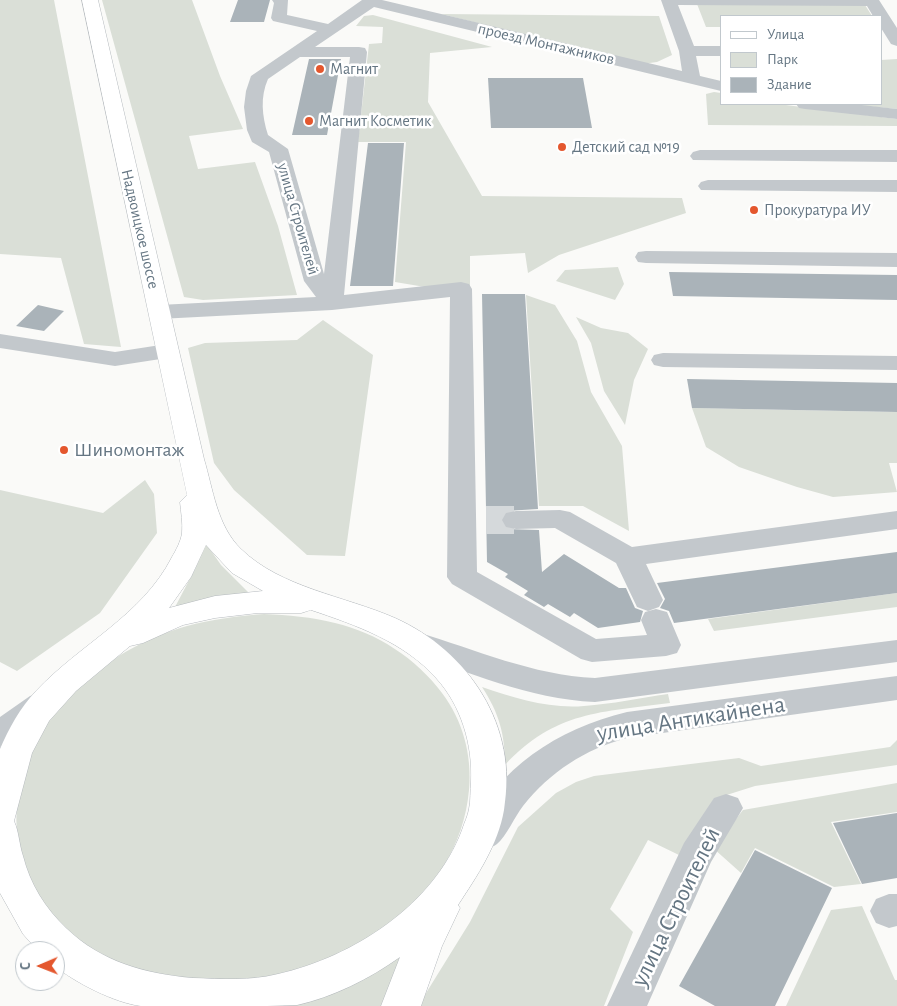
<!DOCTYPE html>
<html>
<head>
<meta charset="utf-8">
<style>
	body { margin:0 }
	#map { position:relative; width:897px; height:1006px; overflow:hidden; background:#fafaf8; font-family:"Alegreya Sans",sans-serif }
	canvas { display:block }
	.legend { position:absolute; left:720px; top:15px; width:162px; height:90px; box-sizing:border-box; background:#fff; border:1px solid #c1c8cd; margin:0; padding:6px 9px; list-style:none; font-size:15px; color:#657683 }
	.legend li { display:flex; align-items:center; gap:10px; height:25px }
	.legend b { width:25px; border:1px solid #c1c8cd }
	.north { position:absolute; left:15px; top:941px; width:50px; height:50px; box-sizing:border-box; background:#fff; border:1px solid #c1c8cd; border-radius:50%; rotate:269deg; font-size:14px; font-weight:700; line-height:20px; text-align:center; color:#657683 }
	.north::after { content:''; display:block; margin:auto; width:18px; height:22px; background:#e4572e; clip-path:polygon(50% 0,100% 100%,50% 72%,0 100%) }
</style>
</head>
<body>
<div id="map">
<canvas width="897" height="1006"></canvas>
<ul class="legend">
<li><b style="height:6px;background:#fff"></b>Улица</li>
<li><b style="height:14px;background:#dadfd7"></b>Парк</li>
<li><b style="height:14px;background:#aab3b9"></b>Здание</li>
</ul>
<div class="north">С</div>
</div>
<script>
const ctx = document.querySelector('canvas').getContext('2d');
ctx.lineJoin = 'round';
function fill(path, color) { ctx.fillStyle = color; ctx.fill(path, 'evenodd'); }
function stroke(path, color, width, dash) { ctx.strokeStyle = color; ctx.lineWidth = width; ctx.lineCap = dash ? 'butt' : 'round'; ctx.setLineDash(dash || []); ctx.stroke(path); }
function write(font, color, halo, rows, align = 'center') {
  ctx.font = font + ' "Alegreya Sans",sans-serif'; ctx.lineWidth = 5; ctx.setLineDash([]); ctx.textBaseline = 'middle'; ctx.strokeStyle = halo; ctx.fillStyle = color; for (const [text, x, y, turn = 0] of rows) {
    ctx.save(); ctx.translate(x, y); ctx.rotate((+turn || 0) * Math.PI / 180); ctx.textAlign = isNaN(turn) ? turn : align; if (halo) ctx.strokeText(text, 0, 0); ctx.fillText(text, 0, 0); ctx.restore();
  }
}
const green = new Path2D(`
	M0 0H54L121 347 84 344 61 258 0 254Z
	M102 0H192L220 76 243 129 189 136 198 169 255 162 278 226 297 295 203 300 184 297Z
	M697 4 865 5 872 16H721V27H706Z
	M441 14 659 16 672 55 657 62 642 64Z
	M373 15 492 47 430 53 428 102 482 196 682 198 686 213 559 255 528 273 525 253 470 256V286L431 288 395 282 406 142H358L369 44 382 43 383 27 356 26 364 16Z
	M897 59V109L844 104H881V60Z
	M714 92 721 93V104H778L897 119V126L708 125 706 94Z
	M618 267 624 284 615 300 556 281 565 270Z
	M526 295 555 305 577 341 591 392 622 446 629 531 583 506H539Z
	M576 317 601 328 628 333 648 349 634 380 625 425 604 391 591 343Z
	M323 320 373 355 345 556 307 555 234 490 214 463 188 348 205 343 297 340Z
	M692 408 897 412V463H889L897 492 833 497 797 487 739 467 706 447Z
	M145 480 154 494 157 533 100 613 17 671 0 662V490L103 513Z
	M205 542 221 565 249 593 174 609 195 569Z
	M897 593V607L714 631 708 619Z
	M264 614C288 615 312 617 335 623 377 633 416 658 442 693 463 721 472 755 469 790 459 902 346 970 244 981 181 988 117 973 68 931 25 894 6 834 22 778 42 703 114 646 187 626 213 619 238 616 264 614Z
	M482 687C515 698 549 709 584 706 612 704 640 698 668 694L670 703C602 712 555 711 505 765 505 734 499 713 482 687Z
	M897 740V765L755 786 714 799 679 855 648 840 610 909 633 932 604 1006H418L470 922 518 827 556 793 576 782 594 776 739 758 761 766 890 747Z
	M897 783V812L831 822 861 884 834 887 755 848 741 873 713 848 743 810Z
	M862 906 895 980H897V1006H786L831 910Z
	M416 939 390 1006H258H263Z`);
const building = new Path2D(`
	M238 0H270L264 22H230Z
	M309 59H341L327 135H292Z
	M488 78H583L592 128H491Z
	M368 143H404L393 286H350Z
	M669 272 897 275V300L673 296Z
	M482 294H525L538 509 506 511 500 521 506 529 539 530 542 572 564 554 619 588H626L635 608 643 611 640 622 598 628 574 613 570 617 548 604 544 607 524 595 528 591 505 577 508 574 487 562Z
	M38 305 64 311 44 331 16 326Z
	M687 379 897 383V412L692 408Z
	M897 552V593L674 623 669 611 660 608 665 599 657 583Z
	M897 813V878L862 884 833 823Z
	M755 850 832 888 775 1006H715L679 986Z`);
const minorTunnel = new Path2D(`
	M486 520H516`);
const minor = new Path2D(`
	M272 0H288L287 15 328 24 362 0H382L682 71 679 51 661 0H879L897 28V46L891 44 881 28V16H873L867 6 678 5 694 46H721V56H696L700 76 721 81V91L374 7 315 47H359L365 48 367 52 344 295 461 282 469 284 472 289 477 572 596 639 647 635 641 620 645 612 656 609 667 612 681 645 677 653 666 656 592 662 581 659 452 584 447 577 450 297 332 310 159 319 151 317 148 312 151 307 159 305 316 297 304 281 269 152 252 142 247 130 244 107 246 91 251 76 317 31 273 21 271 18 274 3ZM300 57H350L324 274 288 149 268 135C262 116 260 97 268 79Z
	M796 104H853L897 109V119L805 109 799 108Z
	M700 150H897V162L693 160 690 156 693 152Z
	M708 180H897V192L701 190 698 186 701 182Z
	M646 251 897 253V267L646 263 638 262 635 257 638 252Z
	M0 334 115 352 167 344 175 346 179 351 175 356 167 358 115 366 0 348Z
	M663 353 897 356V370L663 367 654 365 651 360 654 355Z
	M560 510 570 512 632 547 897 511V529L646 564 663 600 659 607 648 611 637 607 616 563 555 528 516 529 506 527 502 520 506 513 516 511Z
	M417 632C477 650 532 675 595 678L897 640V662L595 702C528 699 469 672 406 651L402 643 406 635Z
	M897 676V700L627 738C585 749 550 772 523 806 515 816 506 837 497 844 489 851 480 847 471 845L466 834C500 766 556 730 627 712Z
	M41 693 52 696 57 705C47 723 19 741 0 747V717L30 696Z
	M726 794 738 798 743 808 711 862 647 1006H607L684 843 714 798Z
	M889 894H897V926L889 928 876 923 870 911 876 899Z`);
const major = new Path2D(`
	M82 0H98L204 459C213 489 217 526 241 549 281 588 345 596 395 618 469 651 519 727 504 810 498 845 477 876 458 905L460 908 442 946 421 1006H381L400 957C369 979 333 997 297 1005 278 1006 255 1006 236 1006 205 1006 171 1006 141 1006 115 1003 74 982 55 966V951H38L23 934 0 893V749C9 728 20 708 36 691 80 644 142 616 172 557 176 550 181 541 182 533 183 523 181 512 180 502L187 495ZM206 545 232 573 263 591 215 596 169 608 191 577ZM311 610C356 625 404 642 436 678 461 705 473 745 471 782 470 791 471 800 469 809 468 816 464 823 462 830 434 905 353 957 278 974 251 981 221 979 193 978 146 974 101 962 66 928 45 908 30 884 23 856 19 844 19 832 14 821L32 753 49 721 76 691 130 646 143 643 183 625 215 618 258 613H301Z`);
const markers = [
	[320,69,5,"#e4572e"],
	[309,121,5,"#e4572e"],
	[562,147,5,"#e4572e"],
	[754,210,5,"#e4572e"],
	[64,450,5,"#e4572e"]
];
const farStreetnames = [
	["проезд Монтажников",546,44,13],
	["улица Строителей",298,219,74],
	["Надвоицкое шоссе",140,229,77]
];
const farPoinames = [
	["Магнит",330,69],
	["Магнит Косметик",319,121],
	["Детский сад №19",572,147],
	["Прокуратура ИУ",764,210]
];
const poiNames = [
	["Шиномонтаж",74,450]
];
const nearStreetnames = [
	["улица Антикайнена",691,719,-9],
	["улица Строителей",676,907,-64]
];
fill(green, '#dadfd7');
fill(building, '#aab3b9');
stroke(minorTunnel, '#d5d9db', 28, [28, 14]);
stroke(major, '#b5babe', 1);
fill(minor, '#c3c8cc');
fill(major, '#fff');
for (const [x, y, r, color] of markers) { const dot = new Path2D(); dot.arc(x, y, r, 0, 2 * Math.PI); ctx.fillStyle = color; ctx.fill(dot); stroke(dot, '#fff', 2); }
write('16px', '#657683', '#fff', farStreetnames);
write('16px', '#657683', '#fff', farPoinames, 'left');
write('20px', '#657683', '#fff', poiNames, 'left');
write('24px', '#657683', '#fff', nearStreetnames);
</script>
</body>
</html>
